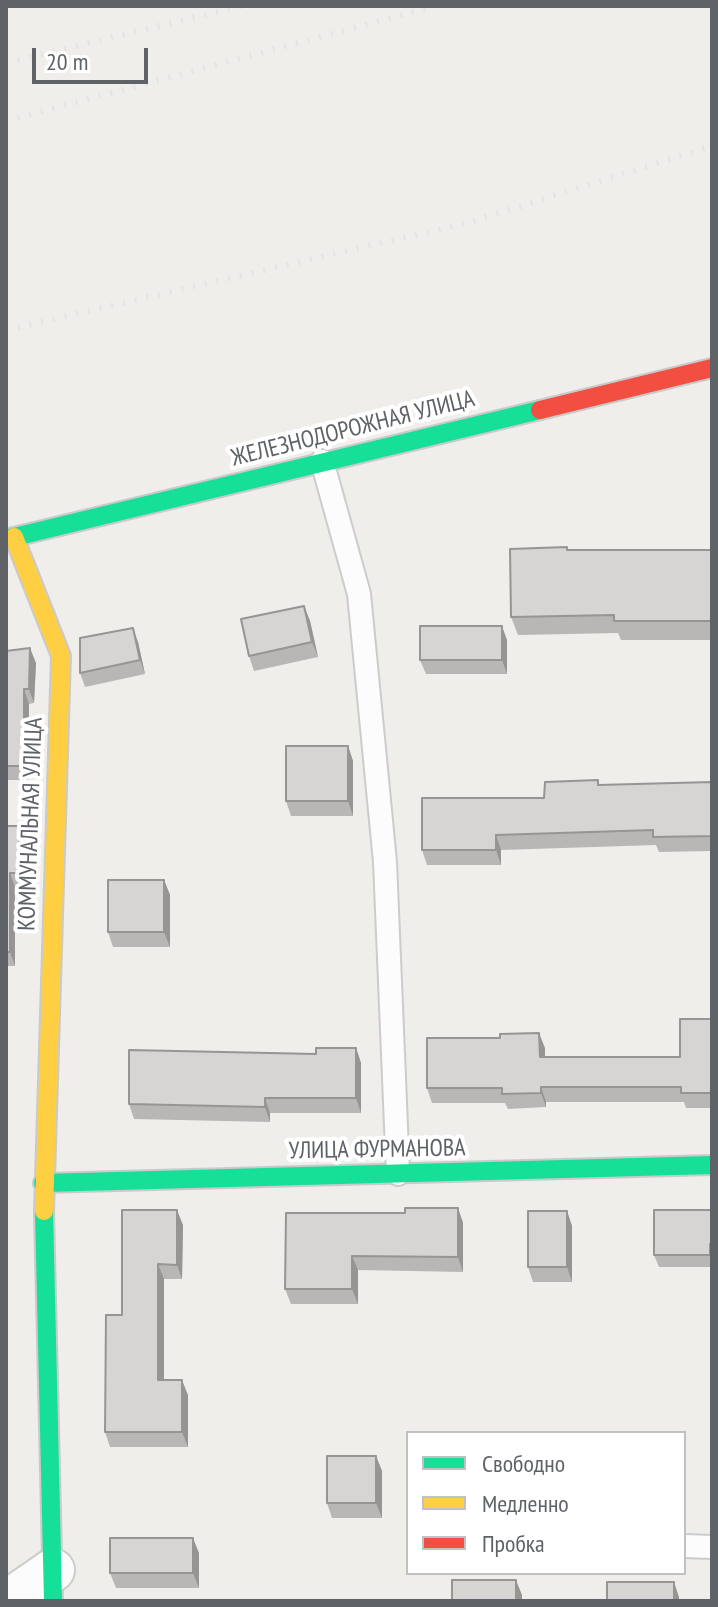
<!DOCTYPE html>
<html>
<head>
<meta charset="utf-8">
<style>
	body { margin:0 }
	#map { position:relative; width:718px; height:1607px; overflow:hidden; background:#efeeea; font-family:"PT Sans Narrow",sans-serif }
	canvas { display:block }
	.frame { position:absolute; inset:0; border:8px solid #5f6368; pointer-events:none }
	.legend { position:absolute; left:406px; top:1431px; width:280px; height:144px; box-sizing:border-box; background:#fff; border:2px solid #bfc1c3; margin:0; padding:10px 14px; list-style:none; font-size:24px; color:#5f6368 }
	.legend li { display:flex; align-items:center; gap:16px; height:40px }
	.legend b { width:40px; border:2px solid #bfc1c3 }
	.scale { position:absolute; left:32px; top:48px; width:116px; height:36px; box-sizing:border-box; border:4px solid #5f6368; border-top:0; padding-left:10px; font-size:24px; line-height:28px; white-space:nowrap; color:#5f6368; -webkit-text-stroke:6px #fff; paint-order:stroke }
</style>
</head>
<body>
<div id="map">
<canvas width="718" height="1607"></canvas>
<div class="frame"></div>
<ul class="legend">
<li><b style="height:10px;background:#16e098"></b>Свободно</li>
<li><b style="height:10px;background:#ffcf43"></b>Медленно</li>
<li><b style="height:10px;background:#f24e42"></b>Пробка</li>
</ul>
<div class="scale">20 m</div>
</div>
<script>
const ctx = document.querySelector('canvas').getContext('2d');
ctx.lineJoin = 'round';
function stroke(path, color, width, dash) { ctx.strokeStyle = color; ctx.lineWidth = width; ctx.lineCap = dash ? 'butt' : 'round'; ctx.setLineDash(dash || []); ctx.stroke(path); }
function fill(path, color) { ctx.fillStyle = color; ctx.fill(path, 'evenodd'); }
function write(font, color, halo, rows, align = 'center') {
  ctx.font = font + ' "PT Sans Narrow",sans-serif'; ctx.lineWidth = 8; ctx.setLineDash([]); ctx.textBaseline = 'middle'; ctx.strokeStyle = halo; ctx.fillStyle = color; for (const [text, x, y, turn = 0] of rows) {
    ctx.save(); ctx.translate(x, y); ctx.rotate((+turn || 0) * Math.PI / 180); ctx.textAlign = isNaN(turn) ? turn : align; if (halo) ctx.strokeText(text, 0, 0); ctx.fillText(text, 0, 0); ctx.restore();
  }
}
const lane = new Path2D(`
	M322 461 359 594 385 862 398 1174
	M684 1546 712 1547`);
const street = new Path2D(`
	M8 1601 53 1570`);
const fast = new Path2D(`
	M6 539 540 410
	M43 1183 712 1165
	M44 1211 53 1601`);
const slow = new Path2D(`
	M14 537 61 656 44 1211`);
const jam = new Path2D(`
	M540 410 712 368`);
const rail = new Path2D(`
	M6 63 241 6
	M6 121 436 6
	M6 330 467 223 712 146`);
const wall = new Path2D(`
	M568 550H712V640H621L618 633 518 635 511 617Z
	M304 606 310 621 318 657 254 671 249 656Z
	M507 640V674H426L420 660Z
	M138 642 145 674 85 687 80 673Z
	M6 651 36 663 34 703 29 704V780H6Z
	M348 746 353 761V816H291L286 801Z
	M598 780 599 785 712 782V851L659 852 656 845 501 850V865H427L422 850 544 798Z
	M6 826 24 841V887H15V966H6Z
	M164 880 170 895V947H113L108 932Z
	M712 1019V1108H686L684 1102H546V1107L508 1109 505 1103H432L427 1088 545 1048V1057H680Z
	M356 1048 361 1063V1113H270V1122L134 1119 129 1104 316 1054Z
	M458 1208 463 1223V1272L358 1270V1304H291L285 1289 405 1213Z
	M712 1210V1267H659L654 1255Z
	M567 1211 572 1226V1282H533L528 1267Z
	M183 1225 182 1279H164V1380L188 1395V1447H110L105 1432 122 1315Z
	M376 1456 382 1471V1518H332L327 1503Z
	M199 1553V1588H116L110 1573Z`);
const shadedWall = new Path2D(`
	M304 606 310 621 318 657 312 642Z
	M502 626 507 640V674L502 660Z
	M133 628 138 642 145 674 140 660Z
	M30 648 36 663 34 703 29 689Z
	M24 689 29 704V780L24 766Z
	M348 746 353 761V816L348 801Z
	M19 826 24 841V887L19 873Z
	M496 835 501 850V865L496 850Z
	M10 873 15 887V966L10 952Z
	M164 880 170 895V947L164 932Z
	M539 1033 545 1048V1072L540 1057Z
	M356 1048 361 1063V1113L356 1098Z
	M541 1087 546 1102V1107L541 1093Z
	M265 1098 270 1113V1122L265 1107Z
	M458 1208 463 1223V1272L458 1257Z
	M177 1210 183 1225 182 1279 177 1265Z
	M567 1211 572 1226V1282L567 1267Z
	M352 1256 358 1270V1304L352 1289Z
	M158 1264 164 1279V1395L158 1380Z
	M182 1380 188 1395V1447L182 1432Z
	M376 1456 382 1471V1518L376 1503Z
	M193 1538 199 1553V1588L193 1573Z
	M516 1580 522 1595V1601H516Z
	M674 1582 679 1597V1601H674Z`);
const building = new Path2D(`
	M567 547V550H712V621H614V615L511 617 510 549Z
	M304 606 312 642 249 656 241 619Z
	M420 626H502V660H420Z
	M133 628 140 660 80 673V638Z
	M30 648 29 689H24V766H6V651Z
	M286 746H348V801H286Z
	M598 780V785L712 782V836L653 837V830L496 835V850H422V798H544L545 782Z
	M6 826H19V873H10V952H6Z
	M108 880H164V932H108Z
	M680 1019H712V1093H681V1087H541V1093L502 1094V1088H427V1038H500V1034L539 1033 540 1057H680Z
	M316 1048H356V1098H265V1107L129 1104V1050L316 1054Z
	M405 1208H458V1257L352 1256V1289H285L286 1213H405Z
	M122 1210H177V1265L158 1264V1380H182V1432H105L106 1315H122Z
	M654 1210H712V1244H710V1255H654Z
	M528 1211H567V1267H528Z
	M327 1456H376V1503H327Z
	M110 1538H193V1573H110Z
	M452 1580H516V1601H452Z
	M607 1582H674V1601H607Z`);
const streetNames = [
	["ЖЕЛЕЗНОДОРОЖНАЯ УЛИЦА",353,429,-14],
	["КОММУНАЛЬНАЯ УЛИЦА",31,824,-88],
	["УЛИЦА ФУРМАНОВА",377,1150,-1]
];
stroke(lane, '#cbcccc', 26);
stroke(street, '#cbcccc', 46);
stroke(fast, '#cacacb', 22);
stroke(slow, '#cacacb', 22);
stroke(jam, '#cacacb', 22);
stroke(lane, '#fdfcfc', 22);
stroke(street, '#fdfcfc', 42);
stroke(fast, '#16e098', 18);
stroke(slow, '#ffcf43', 18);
stroke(jam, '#f24e42', 18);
stroke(rail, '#e4e4e4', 6, [2, 10]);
fill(wall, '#b8b7b5');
fill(shadedWall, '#969594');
fill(building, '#d6d5d3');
stroke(building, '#969594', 2);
write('24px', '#5f6368', '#fff', streetNames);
</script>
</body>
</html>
